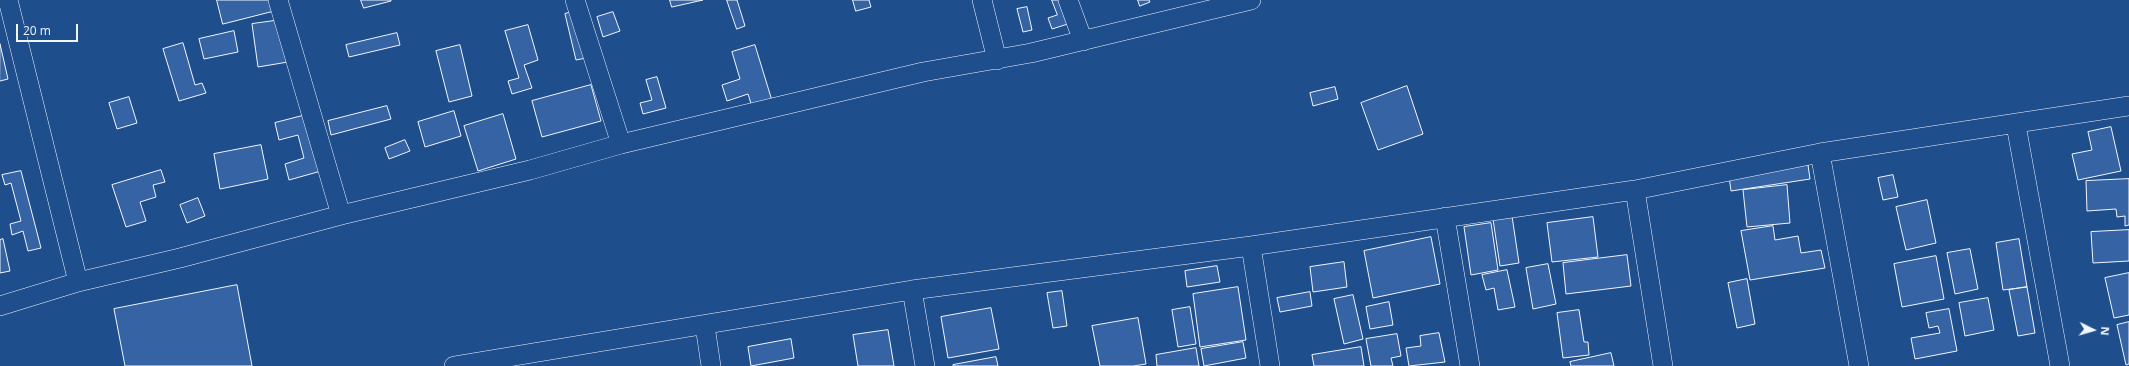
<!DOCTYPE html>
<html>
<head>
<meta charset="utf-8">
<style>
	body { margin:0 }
	#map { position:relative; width:2129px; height:366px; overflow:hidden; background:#1f4e8c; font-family:"Open Sans",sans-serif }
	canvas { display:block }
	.north { position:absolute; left:2073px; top:310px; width:40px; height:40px; -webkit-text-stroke:3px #1f4e8c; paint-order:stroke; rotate:95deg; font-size:11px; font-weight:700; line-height:16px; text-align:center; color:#f2f6ff }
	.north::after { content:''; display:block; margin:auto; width:14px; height:18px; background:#f2f6ff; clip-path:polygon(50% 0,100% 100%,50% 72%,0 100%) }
	.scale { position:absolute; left:16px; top:24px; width:62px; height:18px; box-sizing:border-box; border:2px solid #f2f6ff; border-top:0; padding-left:5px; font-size:12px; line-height:14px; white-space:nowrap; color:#f2f6ff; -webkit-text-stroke:3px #1f4e8c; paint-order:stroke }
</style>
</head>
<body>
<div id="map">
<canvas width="2129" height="366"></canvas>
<div class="north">N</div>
<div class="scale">20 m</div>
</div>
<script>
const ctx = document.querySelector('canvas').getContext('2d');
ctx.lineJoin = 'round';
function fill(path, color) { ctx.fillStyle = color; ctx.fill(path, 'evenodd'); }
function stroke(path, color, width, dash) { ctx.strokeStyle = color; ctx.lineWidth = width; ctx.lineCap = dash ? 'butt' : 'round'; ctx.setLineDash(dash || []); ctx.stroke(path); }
const building = new Path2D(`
	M217 0H275L278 10 223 24Z
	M361 0H391V1L364 8Z
	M670 0H703L672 7Z
	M727 0H737L745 26 737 29Z
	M853 0H869L871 7 856 11Z
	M1052 0H1064L1071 23 1052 29 1048 18 1057 15Z
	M1138 0H1149L1150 2 1140 6Z
	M1027 7 1032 30 1023 32 1017 9Z
	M575 11 586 58 576 60 565 14Z
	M613 12 620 31 603 37 597 17Z
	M281 20 288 62 258 67 252 24Z
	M528 25 538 60 524 65 532 88 512 94 508 81 519 78 505 31Z
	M234 31 238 52 204 59 199 39Z
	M397 33 400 45 349 57 346 45Z
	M183 43 195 85 202 83 206 93 179 101 163 49Z
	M0 44 8 79 0 81Z
	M460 45 472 96 449 102 436 51Z
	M755 45 773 104 753 110 748 94 727 101 722 85 740 79 732 52Z
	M657 77 666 108 643 114 640 103 652 100 646 80Z
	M591 85 601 121 542 137 532 101Z
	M1407 86 1423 134 1378 150 1361 103Z
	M1335 87 1338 99 1313 106 1310 93Z
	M129 97 137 123 117 129 109 103Z
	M387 106 391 119 331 135 328 121Z
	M454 111 461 136 425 147 418 122Z
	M503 114 516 159 478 171 464 126Z
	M306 115 321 171 289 180 285 164 304 158 298 135 279 140 275 123Z
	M2111 127 2121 171 2078 180 2072 154 2092 150 2088 132Z
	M405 140 410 151 389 159 385 148Z
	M261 145 268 179 220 189 214 154Z
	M1808 165 1810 179 1731 191 1729 176Z
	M161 170 165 182 153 185 156 197 140 202 146 221 126 227 112 185Z
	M21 171 41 248 28 251 23 231 12 235 10 224 21 221 11 183 5 185 2 175Z
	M1893 175 1898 197 1883 200 1878 178Z
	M2129 179V225L2125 226V216L2117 217 2116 209 2087 211 2086 181Z
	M1787 185 1790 223 1747 227 1743 190Z
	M198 198 205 216 187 223 180 205Z
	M1927 200 1936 243 1906 250 1896 207Z
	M1512 216 1519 263 1500 266 1493 219Z
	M1593 217 1598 257 1552 262 1547 223Z
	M1491 223 1498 270 1471 275 1464 227Z
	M1773 226 1775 240 1798 236 1801 253 1821 250 1825 268 1750 280 1741 231Z
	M2129 230V261L2093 263 2091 232Z
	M1431 237 1440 284 1373 298 1364 251Z
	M3 239 10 271 0 273V240Z
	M2019 239 2027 287 2003 290 1996 243Z
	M1970 249 1978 289 1955 294 1947 253Z
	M1627 255 1631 286 1566 294 1563 263Z
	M1936 256 1944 299 1902 307 1894 264Z
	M1344 262 1347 287 1313 292 1310 267Z
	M1548 264 1556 304 1533 309 1526 268Z
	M1217 266 1220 282 1187 287 1185 271Z
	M1507 270 1515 307 1498 310 1494 288 1486 290 1482 275Z
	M2129 273V315L2114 318 2105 278Z
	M1747 279 1755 324 1737 328 1728 283Z
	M237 285 252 366H125L114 309Z
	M1238 287 1246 340 1200 347 1193 294Z
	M2027 287 2035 333 2018 336 2009 290Z
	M1062 291 1067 326 1053 328 1047 293Z
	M1310 292 1312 306 1280 312 1277 298Z
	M1353 295 1363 339 1344 344 1334 299Z
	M1988 298 1994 330 1965 336 1959 303Z
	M1389 302 1393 325 1370 329 1366 307Z
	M1190 307 1196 344 1178 347 1172 310Z
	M991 308 999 349 948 358 941 317Z
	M1949 309 1957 351 1915 359 1911 338 1940 333 1938 326 1929 328 1926 313Z
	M1579 310 1584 342H1588L1589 355 1563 358 1557 313Z
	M1138 318 1146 364 1133 366H1100L1092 326Z
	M2129 322V364L2126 365 2117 325Z
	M888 330 894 366H858L853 335Z
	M1439 333 1445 362 1409 366 1406 348 1421 346 1420 336Z
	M1397 334 1401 356 1391 358 1393 366H1371L1366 339Z
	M791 339 794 358 751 366 748 347Z
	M1243 342 1246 358 1204 366 1201 349Z
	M1361 347 1364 366H1314L1312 355Z
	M1196 348 1199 366H1157L1156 355Z
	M1611 353 1614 366H1571L1570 362Z
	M996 357 998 366H953V365Z`);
const minor = new Path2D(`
	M8 0 78 282
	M278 0 341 215
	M575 0 621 144
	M982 0 997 60
	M1068 0 1083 41
	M2016 125 2060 366
	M1820 153 1859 366
	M1635 190 1663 366
	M1445 217 1470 366
	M1251 246 1270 366
	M912 290 925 366
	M0 306 78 282 180 258 341 215 530 170 621 144 923 72 1031 53 1251 0
	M705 326 711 366
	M454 366 912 290 1251 246 1635 190 1820 153 2129 106`);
fill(building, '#3563a3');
stroke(building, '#f2f6ff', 1);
stroke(minor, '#f2f6ff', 20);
stroke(minor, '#1f4e8c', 19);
</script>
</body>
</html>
